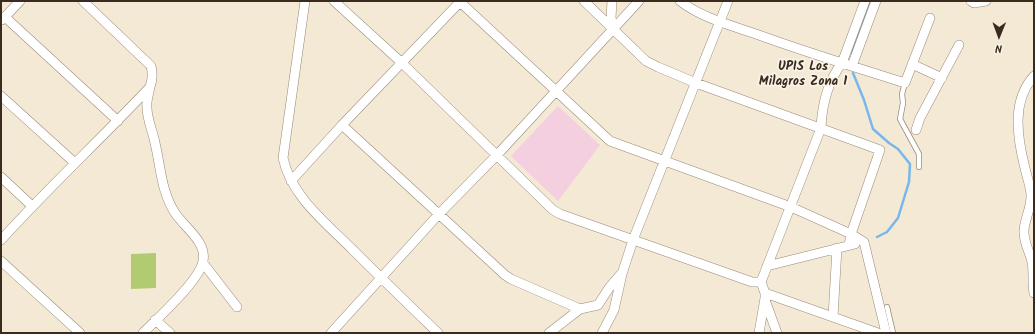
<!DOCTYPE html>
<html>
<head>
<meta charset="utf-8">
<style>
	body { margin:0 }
	#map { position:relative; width:1035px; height:334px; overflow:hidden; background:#f4e9d4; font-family:Kalam,sans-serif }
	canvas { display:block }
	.frame { position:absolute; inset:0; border:2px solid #3b2a1e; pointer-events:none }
	.north { position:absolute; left:979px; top:16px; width:40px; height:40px; -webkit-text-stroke:3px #f7f3e8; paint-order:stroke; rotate:181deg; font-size:11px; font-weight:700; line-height:16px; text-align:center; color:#3b2a1e }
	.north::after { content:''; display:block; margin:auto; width:14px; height:18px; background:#3b2a1e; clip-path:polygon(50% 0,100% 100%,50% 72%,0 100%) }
</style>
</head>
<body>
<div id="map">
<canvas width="1035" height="334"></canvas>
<div class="frame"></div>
<div class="north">N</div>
</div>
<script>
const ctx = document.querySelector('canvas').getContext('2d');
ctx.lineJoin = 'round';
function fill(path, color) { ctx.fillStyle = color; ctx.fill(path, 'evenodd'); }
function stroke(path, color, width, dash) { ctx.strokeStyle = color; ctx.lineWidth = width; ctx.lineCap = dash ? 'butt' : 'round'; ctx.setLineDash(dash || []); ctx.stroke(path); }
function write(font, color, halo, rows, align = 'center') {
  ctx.font = font + ' Kalam,sans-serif'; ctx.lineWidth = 3.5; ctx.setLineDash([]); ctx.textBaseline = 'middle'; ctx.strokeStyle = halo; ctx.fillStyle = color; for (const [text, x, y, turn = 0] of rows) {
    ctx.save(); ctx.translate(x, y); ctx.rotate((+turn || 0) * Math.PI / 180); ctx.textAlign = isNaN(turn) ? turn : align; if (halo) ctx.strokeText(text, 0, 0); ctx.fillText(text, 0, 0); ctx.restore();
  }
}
const built = new Path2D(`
	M558 106 600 145 558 201 511 156Z`);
const green = new Path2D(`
	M156 253V288L131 289V254Z`);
const stream = new Path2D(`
	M851 53 870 1
	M853 73 864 100 873 129 889 143 898 149 910 164 909 182 898 218 887 232 877 237`);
const service = new Path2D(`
	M905 83 902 94 903 103 900 119 919 154V167
	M887 307 893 333`);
const minor = new Path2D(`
	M305 1 283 158C291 196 326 223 352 249 381 278 409 305 438 333
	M334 1 402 63 553 210 560 214 752 282H761
	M459 1 610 141 791 207 851 234 864 242 886 333
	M584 1 646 61 658 67 696 83 880 150 851 234 849 245
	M612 1 611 18 614 28
	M680 1C702 18 730 25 756 34 805 52 855 67 905 83L930 18
	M971 1 974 3 986 1
	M5 17 118 121
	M2 20 20 1
	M912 64 942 78
	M852 66 876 1
	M1034 76C1012 100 1017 135 1024 164 1026 174 1030 184 1031 194 1032 206 1025 218 1024 230 1023 242 1030 252 1032 262 1034 272 1032 283 1034 293
	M1 96 75 163
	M342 125 505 275 511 279 580 309
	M916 130 920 118 959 45
	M1 177 32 206
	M291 181 342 125 461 1
	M1 240C49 187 101 139 150 87 153 79 153 74 151 66L83 1
	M1 261 80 333
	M203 263 237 307
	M767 266 855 244
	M765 293 878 333
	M765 300 777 333
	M833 317 837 248
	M155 320 170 333
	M143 333C158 318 200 280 203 261 207 242 185 228 175 213 161 191 161 168 155 143 153 132 147 119 147 108 146 101 149 93 150 87
	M331 333 439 214 497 155 639 1
	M549 333 580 309 598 305 609 288 621 274
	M602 333 614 310 622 274 633 240 728 1
	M759 333 765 298V293L761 282 821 128C822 106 828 81 842 63L865 1`);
const neighbourhoodNames = [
	["UPIS Los",803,68],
	["Milagros Zona 1",803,83]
];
fill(built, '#f3cfdf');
fill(green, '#b1cb70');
stroke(stream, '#79b6ec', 2.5);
stroke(service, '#988a79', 6);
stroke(minor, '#988a79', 10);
stroke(service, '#fff', 4.5);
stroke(minor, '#fff', 9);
write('bold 13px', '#3b2a1e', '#f7f3e8', neighbourhoodNames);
</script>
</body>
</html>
